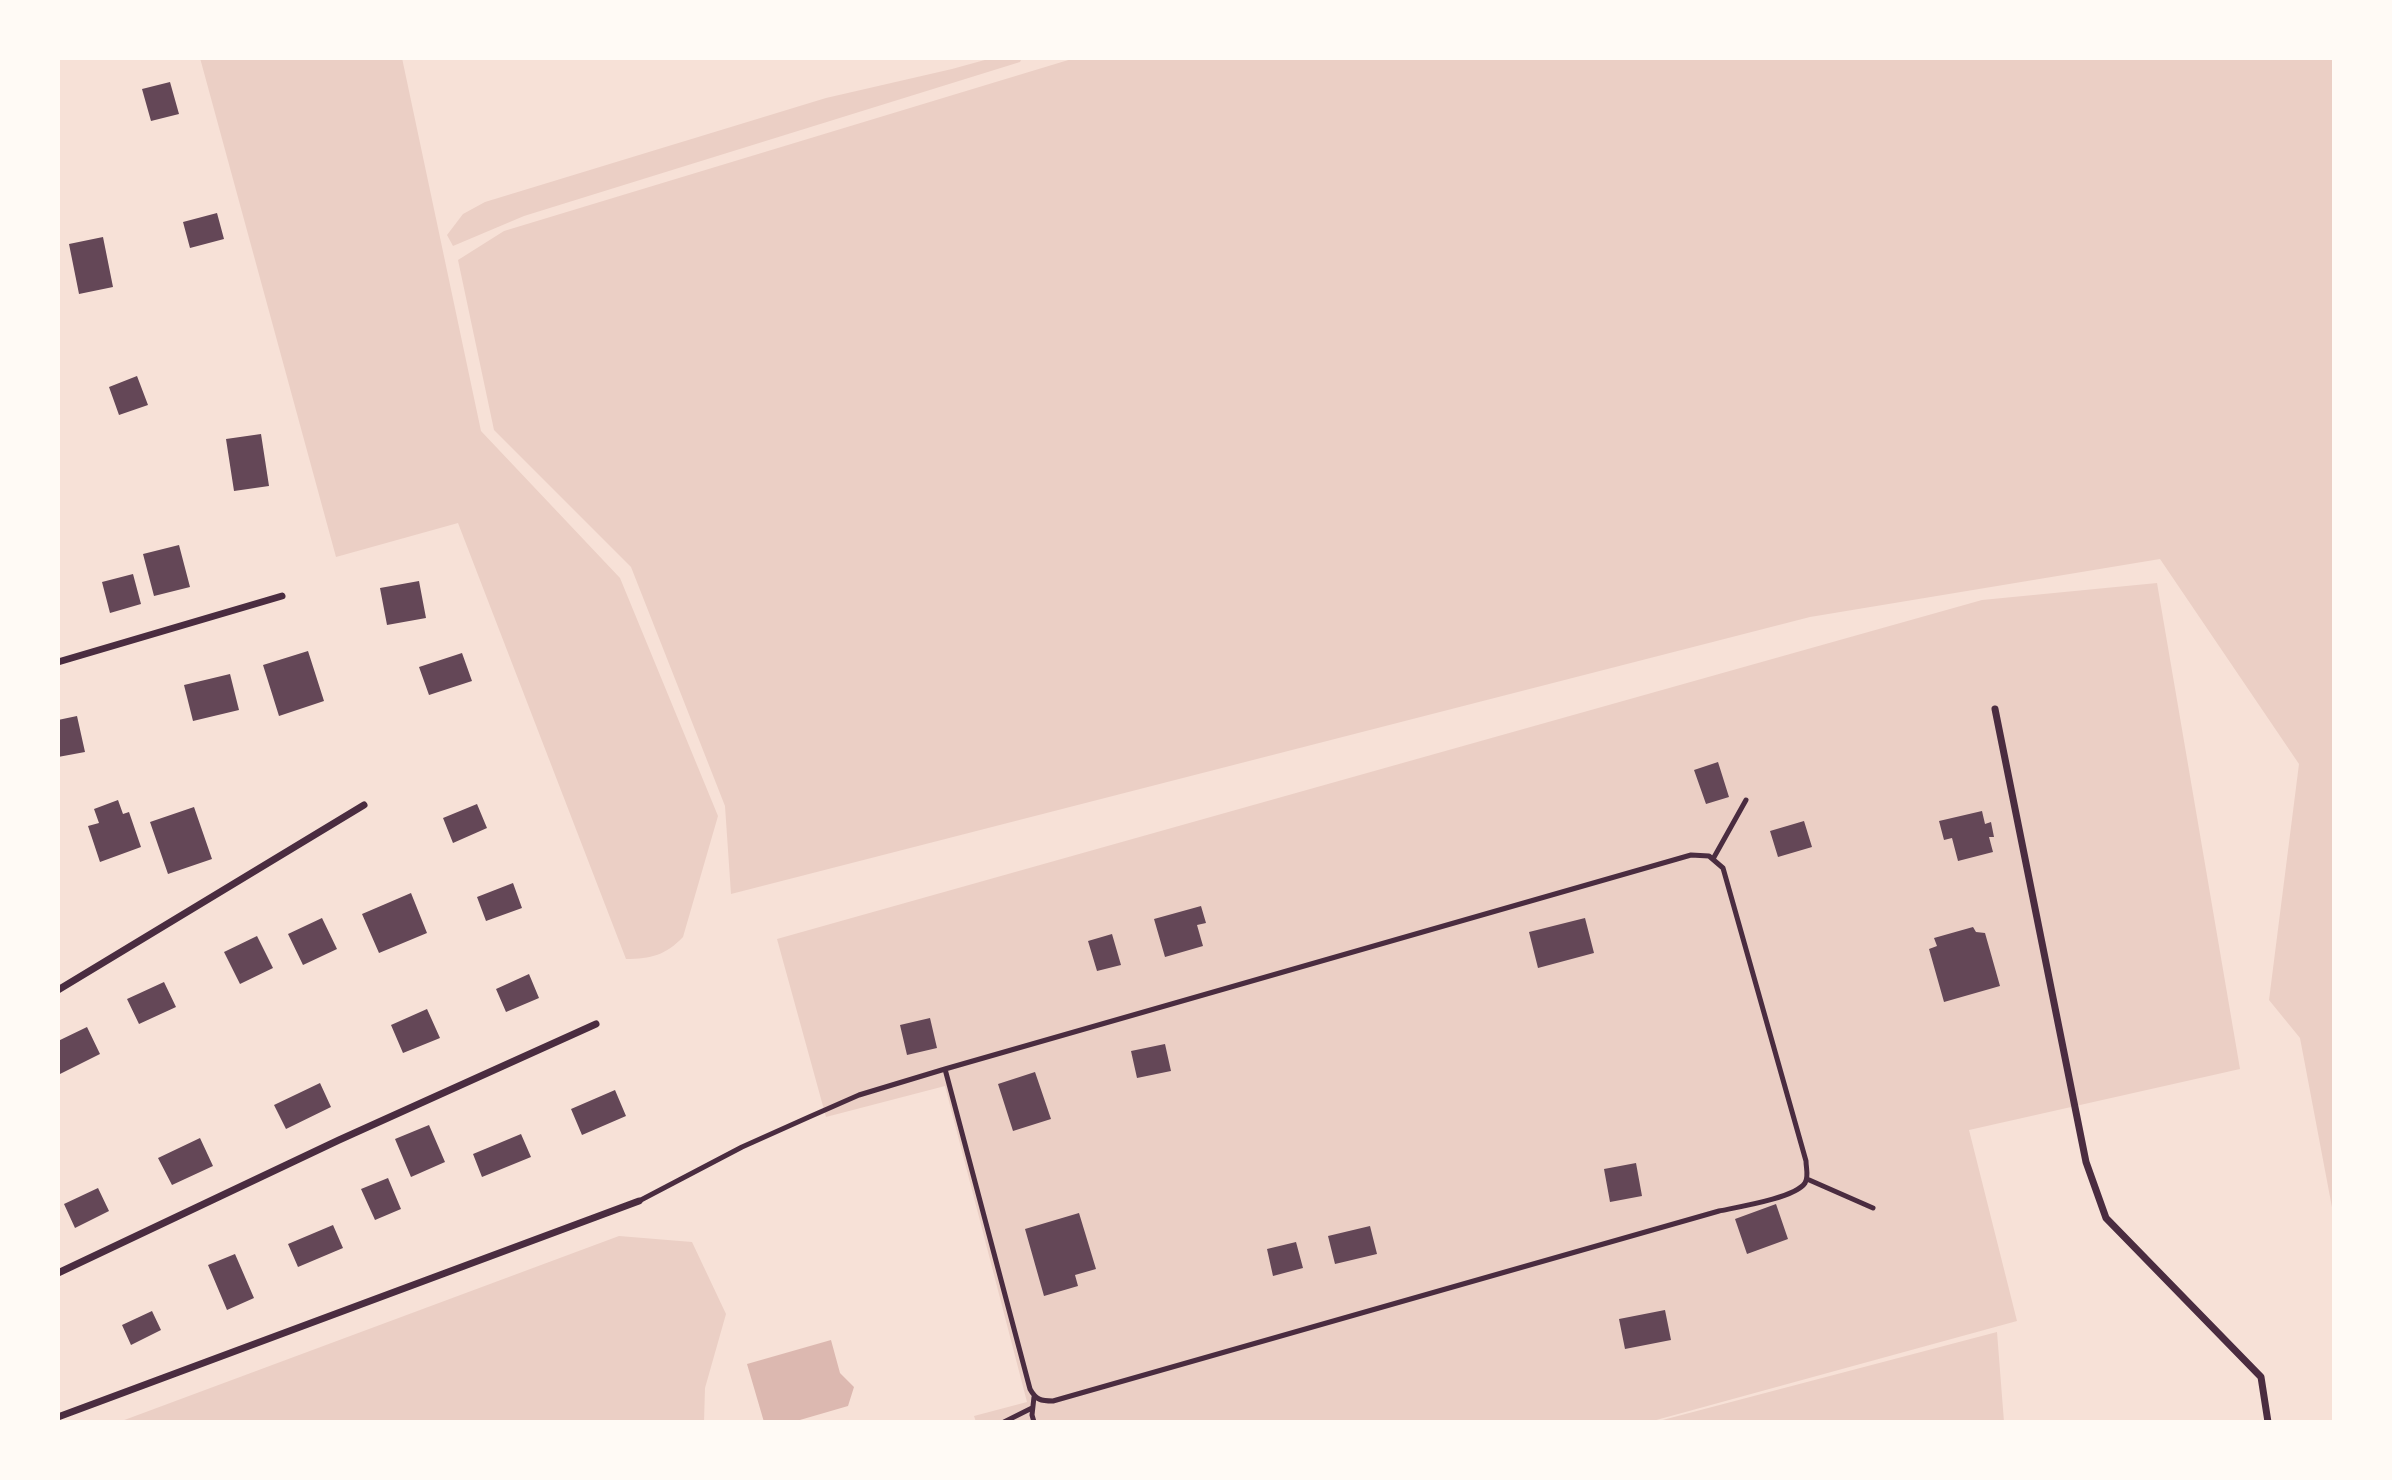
<!DOCTYPE html>
<html>
<head>
<meta charset="utf-8">
<style>
	body { margin:0 }
	#map { position:relative; width:2392px; height:1480px; overflow:hidden; background:#f7e1d7; font-family:Inter,sans-serif }
	canvas { display:block }
	.frame { position:absolute; inset:0; border:60px solid #fffaf5; pointer-events:none }
</style>
</head>
<body>
<div id="map">
<canvas width="2392" height="1480"></canvas>
<div class="frame"></div>
</div>
<script>
const ctx = document.querySelector('canvas').getContext('2d');
ctx.lineJoin = 'round';
function fill(path, color) { ctx.fillStyle = color; ctx.fill(path, 'evenodd'); }
function stroke(path, color, width, dash) { ctx.strokeStyle = color; ctx.lineWidth = width; ctx.lineCap = dash ? 'butt' : 'round'; ctx.setLineDash(dash || []); ctx.stroke(path); }
const green = new Path2D(`
	M200 58H402L481 431 620 578 718 816 683 937C666 955 651 959 626 959L458 523 336 557Z
	M992 58H1022L1020 62 524 216 453 246 447 235 463 214 485 202 826 98 952 69Z
	M1075 58H2334V1218L2300 1038 2269 1000 2299 764 2160 559 1810 617 731 894 725 806 631 567 494 430 458 260 504 231Z
	M2157 583 2240 1069 1969 1130 2017 1321 1649 1422H976L974 1416 1027 1402 945 1086 826 1117 777 939 1982 600Z
	M619 1236 692 1242 726 1314 705 1388 704 1422H119Z
	M1997 1332 2004 1422H1655Z`);
const water = new Path2D(`
	M831 1340 840 1373 854 1387 848 1406 793 1422H764L747 1364Z`);
const building = new Path2D(`
	M170 82 179 114 151 121 142 89Z
	M217 213 224 239 190 248 183 222Z
	M103 237 113 287 79 294 69 244Z
	M137 376 148 405 119 415 109 387Z
	M261 434 269 486 234 491 226 439Z
	M179 545 190 587 154 596 143 554Z
	M133 574 141 604 110 613 102 582Z
	M419 581 426 618 387 625 380 588Z
	M308 651 324 701 279 716 263 665Z
	M462 653 472 681 429 695 419 667Z
	M230 674 239 710 193 721 184 685Z
	M77 716 85 752 58 757V720Z
	M1718 762 1729 797 1706 804 1694 770Z
	M118 800 123 814 129 812 141 847 100 862 88 826 99 823 94 809Z
	M477 804 487 828 453 843 443 818Z
	M194 807 212 859 168 874 150 822Z
	M1982 811 1985 824 1991 822 1994 837H1989L1993 852 1958 861 1952 838 1944 840 1939 821Z
	M1804 821 1812 847 1778 857 1770 831Z
	M513 883 522 908 486 921 477 897Z
	M411 893 427 933 379 953 362 914Z
	M1201 906 1206 923 1197 925 1203 946 1165 957 1154 919Z
	M322 918 337 949 303 965 288 934Z
	M1585 918 1594 953 1538 968 1529 932Z
	M1973 927 1976 932 1985 933 2000 986 1944 1002 1929 949 1937 946 1934 938Z
	M1112 934 1121 965 1097 971 1088 941Z
	M257 936 273 968 240 984 224 952Z
	M529 974 539 998 506 1012 496 989Z
	M164 982 176 1007 139 1024 127 999Z
	M427 1009 440 1038 403 1053 391 1025Z
	M930 1018 937 1048 907 1055 900 1025Z
	M87 1027 100 1054 60 1074 58 1068V1041Z
	M1165 1044 1171 1071 1137 1078 1131 1051Z
	M1035 1072 1051 1119 1013 1131 998 1084Z
	M320 1083 331 1107 286 1129 274 1105Z
	M615 1090 626 1116 582 1135 571 1109Z
	M429 1125 445 1162 411 1177 395 1139Z
	M521 1134 531 1157 482 1177 473 1154Z
	M200 1138 213 1166 172 1185 158 1158Z
	M1636 1163 1642 1196 1610 1202 1604 1169Z
	M388 1178 401 1209 375 1220 361 1189Z
	M98 1188 109 1211 75 1228 64 1204Z
	M1776 1204 1788 1239 1747 1254 1735 1219Z
	M1079 1213 1096 1269 1075 1275 1078 1286 1044 1296 1025 1229Z
	M333 1225 343 1248 298 1267 288 1244Z
	M1370 1226 1377 1254 1335 1264 1328 1236Z
	M1296 1242 1303 1268 1273 1276 1267 1249Z
	M235 1254 254 1298 227 1310 208 1265Z
	M1665 1310 1671 1340 1625 1349 1619 1319Z
	M152 1311 161 1330 131 1345 122 1325Z`);
const service = new Path2D(`
	M1713 859 1746 800
	M1807 1179 1873 1208
	M639 1201 742 1147 809 1117 859 1095 945 1069 1691 855 1709 856 1723 868 1806 1161C1806 1168 1809 1177 1805 1183 1795 1198 1738 1207 1719 1211L1053 1401C1041 1401 1036 1400 1030 1389L945 1069
	M1034 1397 1032 1415 1034 1422
	M1004 1422 1032 1408`);
const minor = new Path2D(`
	M58 662 282 596
	M1995 709 2086 1162 2106 1218 2261 1377 2268 1422
	M58 990 364 805
	M58 1273 339 1140 596 1024
	M58 1417 639 1201`);
fill(green, '#ebcfc5');
fill(water, '#dcb8b0');
fill(building, '#644757');
stroke(service, '#4a2c40', 5);
stroke(minor, '#4a2c40', 7);
</script>
</body>
</html>
